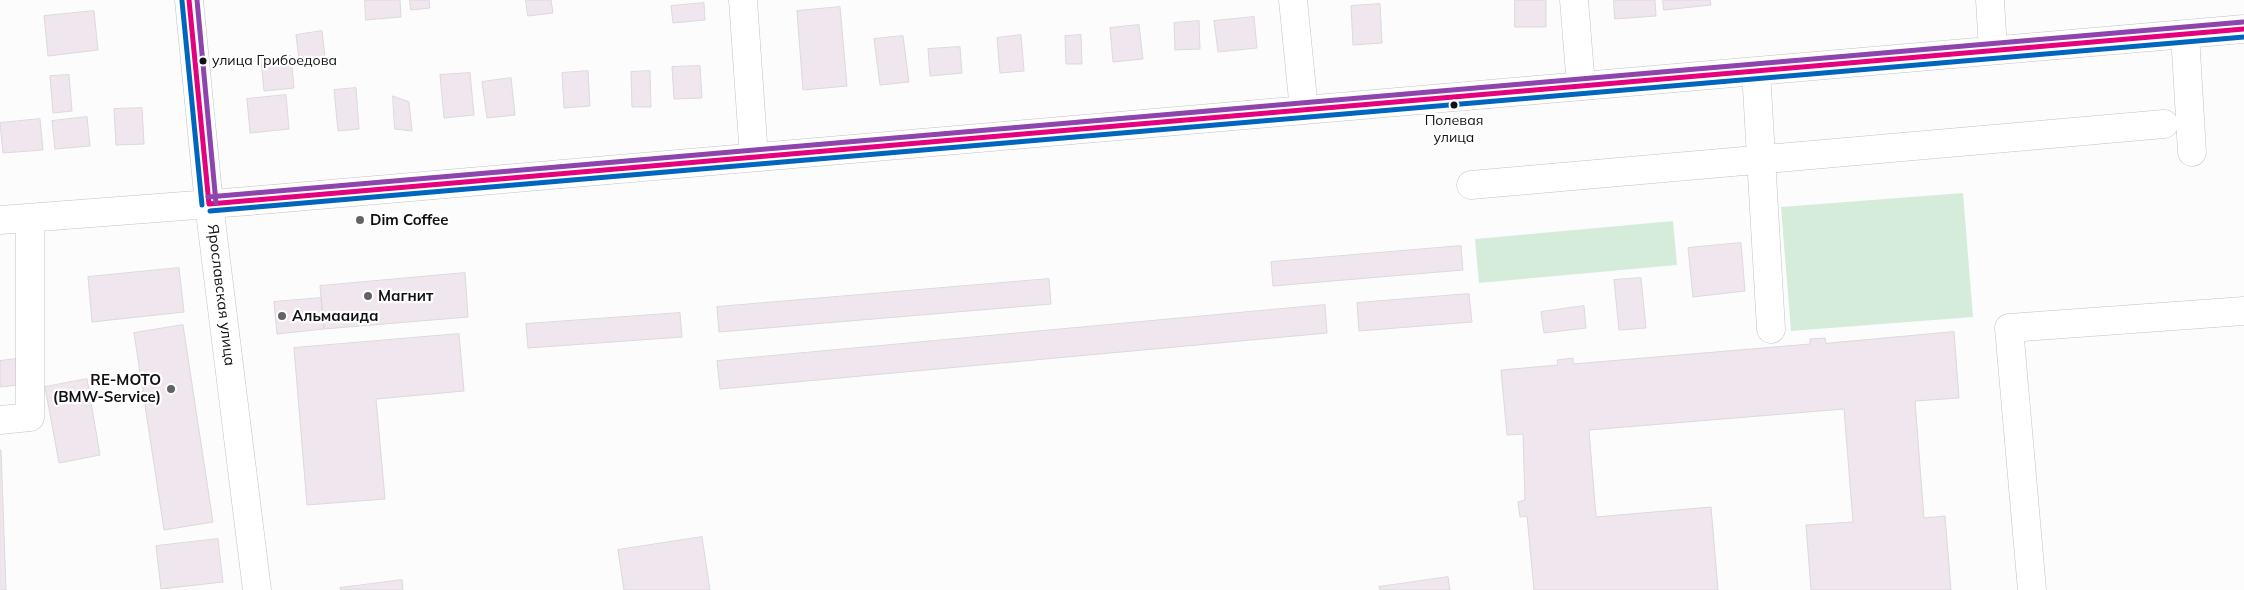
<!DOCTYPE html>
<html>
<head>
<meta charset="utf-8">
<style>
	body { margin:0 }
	canvas { display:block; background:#fcfcfc }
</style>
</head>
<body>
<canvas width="2244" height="590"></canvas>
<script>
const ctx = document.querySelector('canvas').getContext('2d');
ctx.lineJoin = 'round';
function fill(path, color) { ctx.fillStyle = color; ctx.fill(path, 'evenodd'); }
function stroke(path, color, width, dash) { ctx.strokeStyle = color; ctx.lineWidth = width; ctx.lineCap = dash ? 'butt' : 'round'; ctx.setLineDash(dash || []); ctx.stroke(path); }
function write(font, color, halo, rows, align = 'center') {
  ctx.font = font + ' Mulish,sans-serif'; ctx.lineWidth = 4.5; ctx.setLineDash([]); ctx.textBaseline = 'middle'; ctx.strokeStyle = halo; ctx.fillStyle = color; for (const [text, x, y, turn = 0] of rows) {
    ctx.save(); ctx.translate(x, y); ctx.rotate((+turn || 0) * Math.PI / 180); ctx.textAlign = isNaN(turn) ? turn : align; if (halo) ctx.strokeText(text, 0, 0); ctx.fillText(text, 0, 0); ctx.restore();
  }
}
const green = new Path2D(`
	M1963 193 1973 317 1791 331 1781 207Z
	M1673 221 1677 265 1479 283 1475 239Z`);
const building = new Path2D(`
	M365 0H400L401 17 366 20Z
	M410 0H429L430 8 411 10Z
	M526 0H551L553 13 528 16Z
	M1515 0H1546V27H1515Z
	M1614 0H1655L1656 16 1615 19Z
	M1663 0H1710L1711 5 1664 10Z
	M704 3 705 20 673 23 671 6Z
	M1380 4 1382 43 1353 45 1351 6Z
	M840 7 847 86 803 90 797 11Z
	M94 11 98 50 48 56 44 16Z
	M1254 17 1257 48 1218 52 1214 21Z
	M1199 21 1200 49 1175 50 1174 23Z
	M1139 25 1143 59 1113 62 1110 28Z
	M322 31 325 57 299 60 296 35Z
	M1021 35 1024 71 1000 73 997 38Z
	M1081 35 1082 64H1066L1065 36Z
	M903 36 909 82 880 85 874 39Z
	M960 47 962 73 930 76 928 49Z
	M291 56 294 88 264 91 261 59Z
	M700 66 702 98 674 99 672 67Z
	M588 71 590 106 564 108 562 73Z
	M650 71 651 107H632L631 72Z
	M470 73 474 115 444 118 440 75Z
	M69 75 72 111 53 113 50 76Z
	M511 78 515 115 487 118 482 82Z
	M356 88 359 129 338 131 334 90Z
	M286 95 289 129 250 133 247 99Z
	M393 96 409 102 412 131 395 129Z
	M142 108 144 144 116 145 114 109Z
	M87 117 90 146 55 149 52 121Z
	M40 119 43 150 3 153 0 123Z
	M1741 243 1745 291 1693 297 1688 248Z
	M1461 246 1463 270 1273 286 1271 262Z
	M179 268 184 312 92 322 88 277Z
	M465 273 468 317 324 329 320 286Z
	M1641 278 1646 328 1619 330 1614 280Z
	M1049 279 1051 304 719 332 717 307Z
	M1469 294 1472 322 1359 331 1357 303Z
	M321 298 324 329 277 334 274 302Z
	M1325 305 1327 333 720 389 717 361Z
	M1584 306 1586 328 1544 333 1541 312Z
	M680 313 682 337 528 348 526 324Z
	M183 325 213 522 164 530 134 333Z
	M1954 332 1959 398 1915 401 1924 518 1945 516 1951 590H1811L1806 525 1853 522 1844 409 1589 430 1596 517 1711 507 1718 590H1534L1527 516 1520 517 1518 502 1525 500 1523 434 1507 435 1501 370 1558 365 1557 360 1573 358V364L1810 344V339L1825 338 1826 343Z
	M459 334 464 391 376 399 385 499 307 505 294 348Z
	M16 359 18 385 0 387V361Z
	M87 379 100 455 59 463 45 387Z
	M0 450H1L6 590H0Z
	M702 537 710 590H624L618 550Z
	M218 539 223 582 161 589 156 546Z
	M1448 577 1450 590H1380L1379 587Z
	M402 580 403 590H341L340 588Z`);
const minor = new Path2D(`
	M189 0 209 204 257 590
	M743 0 754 157
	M1293 0 1304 110
	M1574 0 1581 86
	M1990 0 1993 50
	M2185 34 2192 152
	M1756 71 1771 329
	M1471 185 2164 124
	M0 220 249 201 2244 29
	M0 420 30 417V218
	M2032 590 2009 328 2244 311`);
const bus1 = new Path2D(`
	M189 0 209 204
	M209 204 2244 29`);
const bus2 = new Path2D(`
	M182 1 202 205
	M210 211 2244 37`);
const bus3 = new Path2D(`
	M197 0 216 203
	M208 197 2243 22`);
const markers = [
	[203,61,4.5,"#111115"],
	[1454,105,4.5,"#111115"],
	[360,220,5,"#636366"],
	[368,296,5,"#636366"],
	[282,316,5,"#636366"],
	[171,389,5,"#636366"]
];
const busNames = [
	["улица Грибоедова",212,61],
	["Полевая",1454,121,"center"],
	["улица",1454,138,"center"]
];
const poiNames = [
	["Dim Coffee",370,220],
	["Магнит",378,296],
	["Альмааида",292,316],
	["RE-MOTO",161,380,"right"],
	["(BMW-Service)",161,397,"right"]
];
const streetNames = [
	["Ярославская улица",221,295,83]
];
fill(green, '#d6ecdb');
fill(building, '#f0e6ee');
stroke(building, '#dbd9da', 1);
stroke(minor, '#c2c2c4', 29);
stroke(minor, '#fff', 28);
stroke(bus1, '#e5007d', 5);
stroke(bus2, '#0065bd', 5);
stroke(bus3, '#8e44ad', 5);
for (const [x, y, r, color] of markers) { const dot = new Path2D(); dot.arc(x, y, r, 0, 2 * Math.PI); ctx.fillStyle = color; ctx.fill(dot); stroke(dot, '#fff', 2); }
write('14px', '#111115', '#fff', busNames, 'left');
write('bold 15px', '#111115', '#fff', poiNames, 'left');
write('15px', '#111115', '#fff', streetNames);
</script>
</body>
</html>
